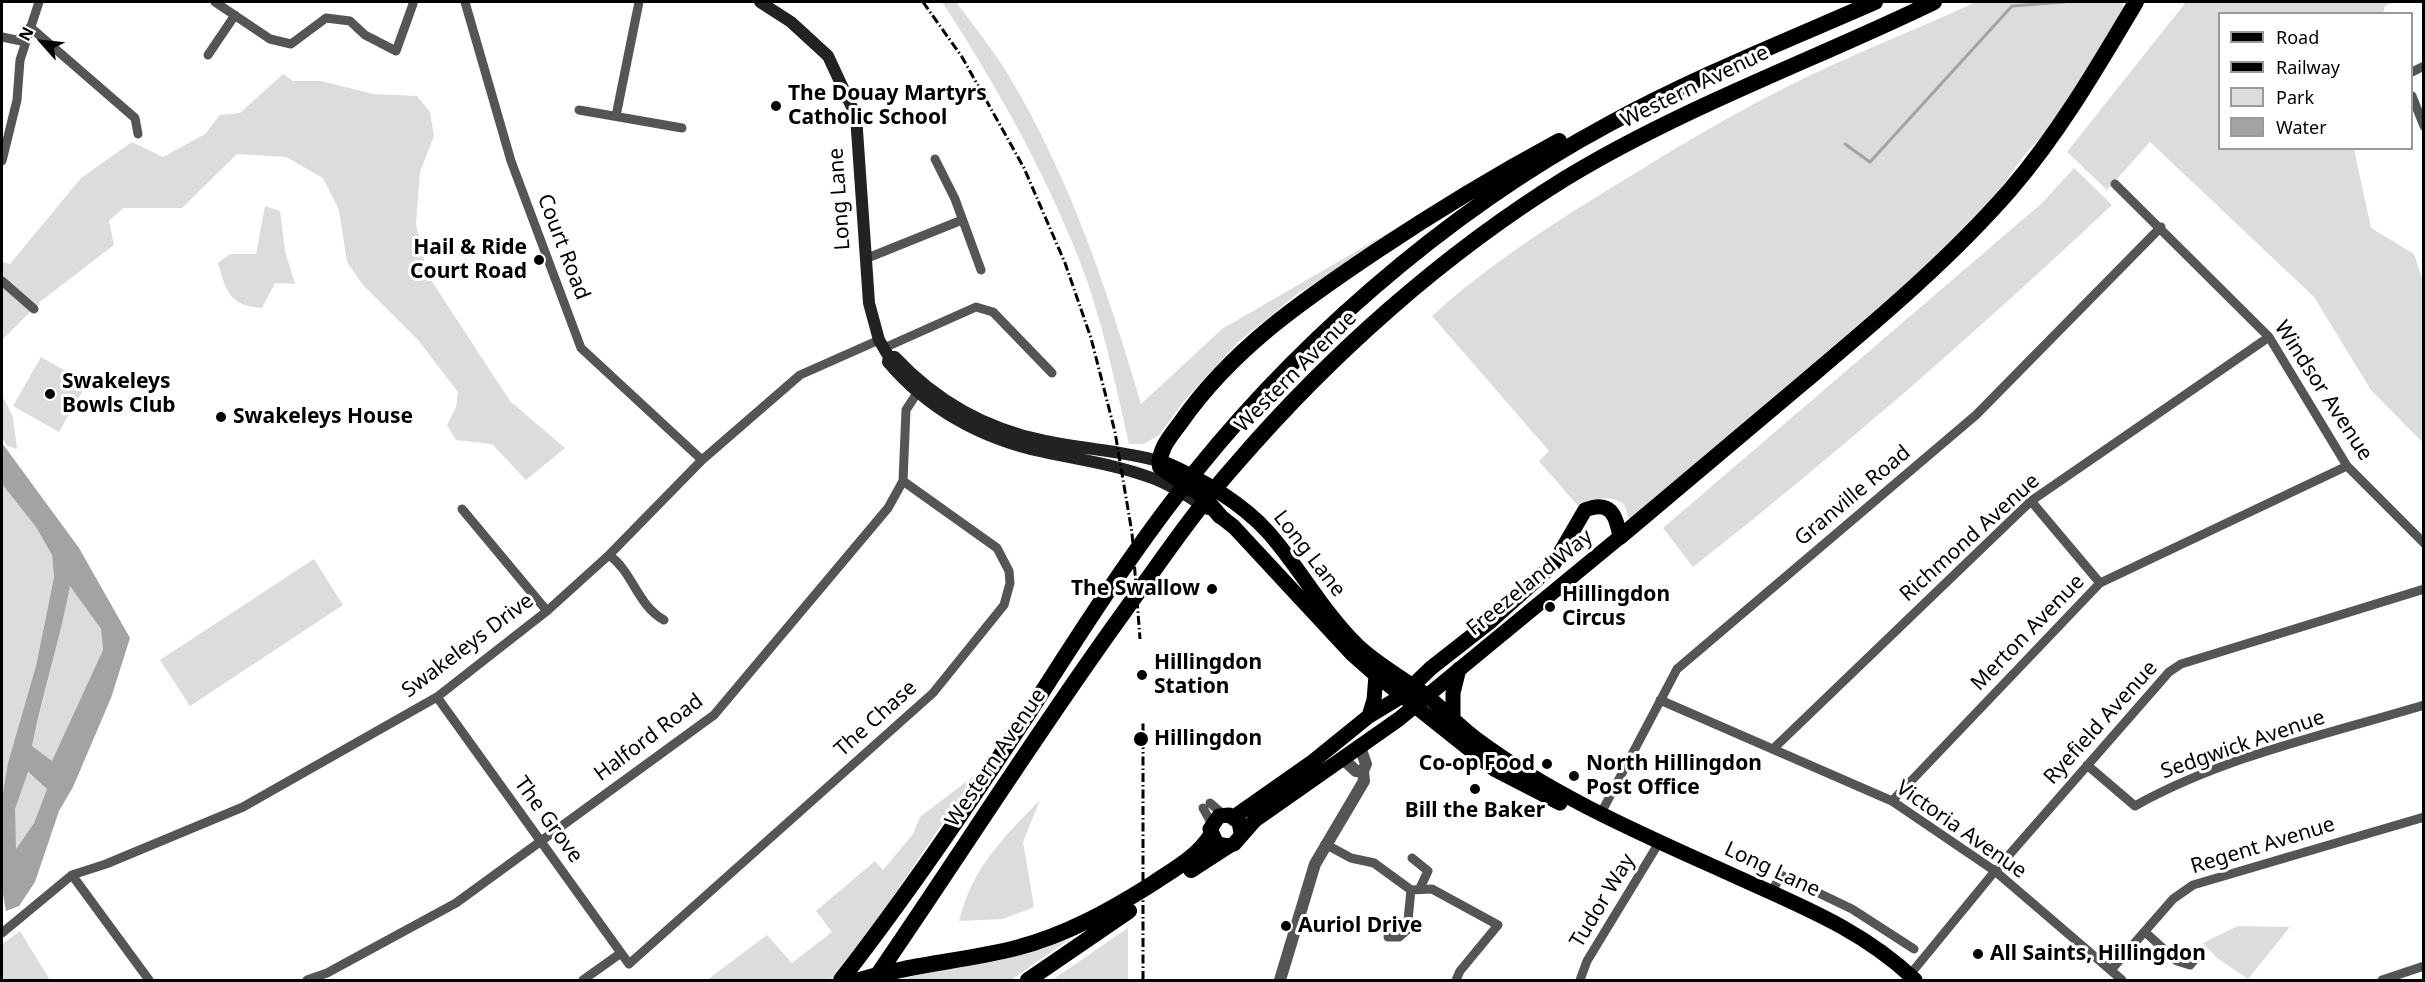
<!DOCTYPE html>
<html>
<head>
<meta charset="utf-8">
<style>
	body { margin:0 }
	#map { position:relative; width:2425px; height:982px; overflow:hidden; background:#fff; font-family:"Noto Sans",sans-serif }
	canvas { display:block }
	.frame { position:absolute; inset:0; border:3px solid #000; pointer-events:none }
	.legend { position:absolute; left:2218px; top:12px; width:195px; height:138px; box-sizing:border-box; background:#fff; border:2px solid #999; margin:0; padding:8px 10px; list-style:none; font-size:18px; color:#000 }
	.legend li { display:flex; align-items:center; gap:12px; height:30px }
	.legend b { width:30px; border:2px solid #999 }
	.north { position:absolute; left:12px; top:12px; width:60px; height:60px; -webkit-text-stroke:4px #fff; paint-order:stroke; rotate:297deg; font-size:16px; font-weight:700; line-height:24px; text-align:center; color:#000 }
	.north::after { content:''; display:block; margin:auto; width:21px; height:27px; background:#000; clip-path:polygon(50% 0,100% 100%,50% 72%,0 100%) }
</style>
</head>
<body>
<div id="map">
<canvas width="2425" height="982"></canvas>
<div class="frame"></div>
<ul class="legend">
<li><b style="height:8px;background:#000"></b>Road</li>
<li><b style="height:8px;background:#000"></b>Railway</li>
<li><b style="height:16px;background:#dcdcdc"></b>Park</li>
<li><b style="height:16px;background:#a3a3a3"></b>Water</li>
</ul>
<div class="north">N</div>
</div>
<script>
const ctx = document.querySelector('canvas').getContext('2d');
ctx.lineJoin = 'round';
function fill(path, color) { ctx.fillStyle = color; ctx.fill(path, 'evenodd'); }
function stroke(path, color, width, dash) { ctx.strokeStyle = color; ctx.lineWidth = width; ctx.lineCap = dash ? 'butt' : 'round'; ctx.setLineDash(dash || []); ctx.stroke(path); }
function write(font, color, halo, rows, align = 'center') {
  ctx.font = font + ' "Noto Sans",sans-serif'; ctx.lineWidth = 6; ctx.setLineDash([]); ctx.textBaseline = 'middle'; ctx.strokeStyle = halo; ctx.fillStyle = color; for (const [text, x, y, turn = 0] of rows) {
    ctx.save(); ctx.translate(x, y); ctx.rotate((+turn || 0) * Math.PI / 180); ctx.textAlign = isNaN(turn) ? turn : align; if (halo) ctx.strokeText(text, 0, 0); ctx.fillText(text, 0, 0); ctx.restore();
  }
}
const green = new Path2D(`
	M942 2H956C974 26 993 50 1009 76 1070 178 1108 291 1141 404L1222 329 1434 206 1296 295 1237 343 1185 400 1159 435 1144 444H1129C1115 382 1102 318 1079 259 1043 168 995 83 942 2Z
	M1976 2H2120L2124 5 2106 44 2061 114 2022 158 1991 202 1934 259 1630 522 1624 504C1606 493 1597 500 1578 506L1539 461 1549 451 1432 316C1490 263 1557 221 1624 180 1693 137 1765 95 1839 62 1885 41 1931 23 1976 2Z
	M2186 2H2393L2385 6 2383 13 2220 14V148L2354 149 2371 228 2414 254 2423 281V443L2371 390 2314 297 2150 142 2107 190 2067 152Z
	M283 74 293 81H321L373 94 417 96 430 112 434 136 420 172 416 224 427 274 510 401 565 448 526 480 492 444 456 440 447 425 456 407 458 392 418 340 363 285 347 262 339 210 323 178 286 157 237 154 182 208H123L109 221 114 245 41 301 2 340V262L10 264 81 178 132 142 163 157 205 134 220 115 240 113Z
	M2074 168 2112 205C1977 332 1838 453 1693 567L1663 528 2042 203Z
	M265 206 280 211 285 251 295 284 275 283 262 308C229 306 226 291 218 263L230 254H256Z
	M41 357 87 383 59 432 13 406Z
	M2 395 13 417 17 449 7 446 2 437Z
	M2 484 36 527 52 555 54 577 36 666 2 799Z
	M314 559 343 605 190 706 160 660Z
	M70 585 101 629 103 650 52 762 32 746C44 692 60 639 70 585Z
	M27 772 47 789 34 823 15 850V809Z
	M975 775 884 910 832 978 827 980H707L767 935 792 963 832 932 816 911 875 861 883 870 913 834 920 817Z
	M1040 800 1023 842 1034 907 1003 919 959 921C972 868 1003 838 1040 800Z
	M2238 926 2290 927 2248 979 2217 958 2203 943Z
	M1128 928V980H1052Z
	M20 931 50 980H2V944Z
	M1070 939 1011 980H899L931 971 987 962Z`);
const water = new Path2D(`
	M2 443 79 548 130 638 111 698 73 787 59 811 35 882 19 906 6 911 2 888V799L8 763 36 666 54 577 52 555 36 527 2 484ZM70 586 101 629 103 650 52 761 32 746C43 692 60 640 70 586ZM28 772 47 789 34 823 16 849 15 809Z`);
const stream = new Path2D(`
	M1845 144 1870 162 2012 6 2064 2`);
const minor = new Path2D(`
	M215 2 270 39 291 44 326 18 350 21 365 35 396 51 413 4
	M465 2 511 161 581 348 702 460
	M30 27 135 118 138 134
	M2 37 26 42
	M208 55 235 15
	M2412 72 2424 66
	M2412 96 2424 126
	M579 110 682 128
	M616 116 639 2
	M935 159 955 199 981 270
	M2 161 17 100 20 60 39 2
	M2115 184 2269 337 2347 466 2424 543
	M865 259 962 220
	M2 281 34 309
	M884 348 976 307 993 312 1052 373
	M2031 501 2100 583
	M462 509 547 611
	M609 555C633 572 637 605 664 620
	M437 697 629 964 933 693 1004 605 1010 583 1009 571 997 548 903 481
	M1660 700 1892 801 1995 871 2122 980
	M1773 749 2031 501 2269 337
	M2087 765 2135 806C2222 757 2328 734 2424 705
	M1892 801 2100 583 2347 466
	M1210 803 1224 815
	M1203 808 1212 824
	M1600 815 1677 669 1976 415 2161 227
	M1325 844 1351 858 1374 863 1411 890 1432 889 1498 925 1460 971 1456 980
	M1412 858 1428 871 1420 888
	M72 875 149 980
	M1771 893 1781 875 1852 909 1914 949
	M2145 932 2177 961 2190 965 2201 952
	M2 933 72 875 106 864 243 807 437 697 547 611 609 555 702 460 800 375 879 340
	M1388 937H1399L1407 930 1411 890
	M2111 970 2173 899 2193 885 2424 817
	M1908 977 1995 871 2169 672 2181 664 2424 589
	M307 980 327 973 456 903 714 715 888 508 903 481 906 410 917 393
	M583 980 621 953
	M1580 980 1587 961 1660 841
	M2382 980 2424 966`);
const tertiary = new Path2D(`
	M1343 759 1356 771H1363
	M1280 980 1315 864 1364 781 1363 771 1366 764 1360 747`);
const secondary = new Path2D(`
	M760 2 791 22 828 56 856 116 869 303 879 340 889 357 888 362C929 410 983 439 1044 452 1081 460 1117 465 1152 478 1172 485 1190 498 1208 509
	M889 357H895C936 401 986 429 1045 441 1083 449 1122 451 1159 461`);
const primary = new Path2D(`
	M1159 461C1199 478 1239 500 1268 532 1300 568 1323 612 1358 646 1378 665 1404 679 1426 695 1443 709 1458 725 1475 738 1555 798 1649 837 1739 878 1803 907 1864 931 1915 980
	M1220 516 1234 527 1351 653 1376 675 1494 769 1560 803
	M1369 716 1374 700 1376 675
	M1453 719V693L1459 669
	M1234 817 1311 763 1369 716 1402 696 1431 668 1491 621 1553 565 1585 510C1610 500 1616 514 1620 537L1399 719 1255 820 1234 844 1228 846 1217 844 1210 829 1219 816 1229 815 1239 822 1241 833`);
const trunk = new Path2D(`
	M1220 516 1202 495 1160 467C1158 449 1171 436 1181 422 1232 349 1302 301 1375 252 1435 212 1496 175 1559 141
	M1620 537C1681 485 1743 434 1804 382 1876 321 1948 261 2010 190 2059 133 2098 66 2136 2
	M1191 870 1228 846
	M841 980C908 894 970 802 1030 711 1076 639 1122 567 1174 499 1286 351 1445 212 1609 124 1695 77 1786 41 1875 2
	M860 980C911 964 965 961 1016 948 1066 935 1109 911 1152 884 1174 869 1196 858 1211 835
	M874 980C958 858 1037 732 1124 612 1160 562 1195 510 1236 464 1330 355 1443 254 1566 178 1683 107 1812 61 1934 2
	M1028 980 1129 911`);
const rail = new Path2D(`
	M923 2 962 57 1024 168 1065 263 1091 338 1115 432 1132 533 1140 639
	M1143 980V722`);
const markers = [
	[776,106,6,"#000"],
	[539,260,6,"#000"],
	[50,394,6,"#000"],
	[221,417,6,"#000"],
	[1212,589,6,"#000"],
	[1550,607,6,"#000"],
	[1142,675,6,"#000"],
	[1141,739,8,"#000"],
	[1547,764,6,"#000"],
	[1574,776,6,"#000"],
	[1475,789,6,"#000"],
	[1286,926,6,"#000"],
	[1978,954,6,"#000"]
];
const streetNames = [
	["Western Avenue",1695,87,-26],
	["Long Lane",840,199,-94],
	["Court Road",563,247,69],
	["Western Avenue",1296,372,-45],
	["Windsor Avenue",2323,391,57],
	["Granville Road",1853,496,-40],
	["Richmond Avenue",1970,538,-42],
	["Long Lane",1309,554,52],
	["Freezeland Way",1530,583,-39],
	["Merton Avenue",2028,633,-46],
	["Swakeleys Drive",468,646,-37],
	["The Chase",876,719,-42],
	["Ryefield Avenue",2101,723,-48],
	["Halford Road",649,738,-37],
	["Sedgwick Avenue",2243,745,-19],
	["Western Avenue",996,758,-56],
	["The Grove",548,820,54],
	["Victoria Avenue",1961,830,35],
	["Regent Avenue",2263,846,-17],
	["Long Lane",1772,870,25],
	["Tudor Way",1603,901,-59]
];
const poiNames = [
	["The Douay Martyrs",788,94],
	["Catholic School",788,118],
	["Hail & Ride",527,248,"right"],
	["Court Road",527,272,"right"],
	["Swakeleys",62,382],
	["Bowls Club",62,406],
	["Swakeleys House",233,417],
	["The Swallow",1200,589,"right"],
	["Hillingdon",1562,595],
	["Circus",1562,619],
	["Hillingdon",1154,663],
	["Station",1154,687],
	["Hillingdon",1154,739],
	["Co-op Food",1535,764,"right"],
	["North Hillingdon",1586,764],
	["Post Office",1586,788],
	["Bill the Baker",1475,811,"center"],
	["Auriol Drive",1298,926],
	["All Saints, Hillingdon",1990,954]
];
fill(green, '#dcdcdc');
fill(water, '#a3a3a3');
stroke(stream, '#a3a3a3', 3);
stroke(minor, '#555', 9);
stroke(tertiary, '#555', 12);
stroke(secondary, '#222', 12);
stroke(primary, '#000', 15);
stroke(trunk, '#000', 16);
stroke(rail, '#000', 3, [9, 3, 1.5, 3]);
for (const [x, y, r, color] of markers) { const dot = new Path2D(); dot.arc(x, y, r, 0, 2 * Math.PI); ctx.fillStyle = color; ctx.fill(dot); stroke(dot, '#fff', 2); }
write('21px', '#000', '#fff', streetNames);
write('bold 21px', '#000', '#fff', poiNames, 'left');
</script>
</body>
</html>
